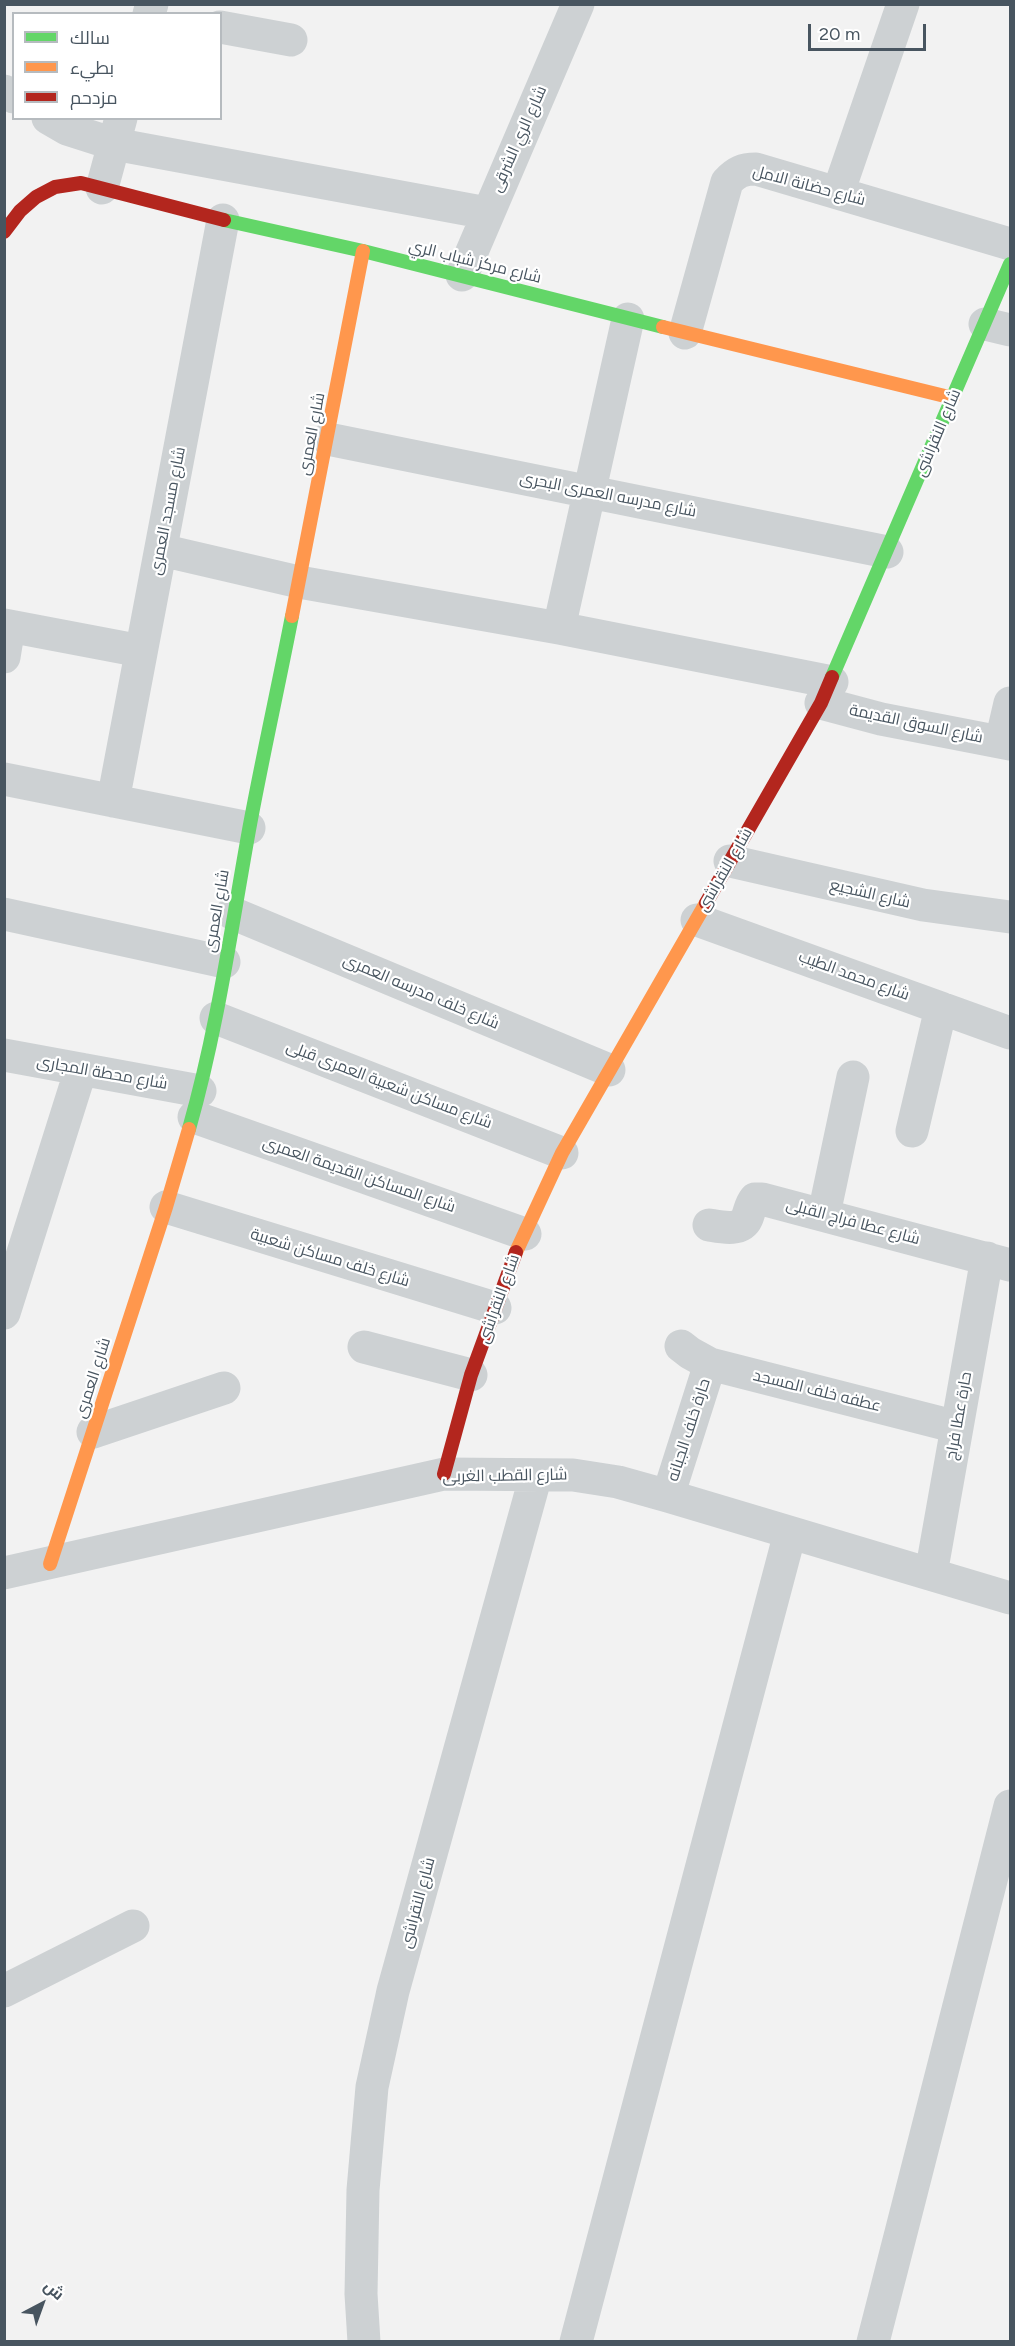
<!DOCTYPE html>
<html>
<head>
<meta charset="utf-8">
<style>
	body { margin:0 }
	#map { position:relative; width:1015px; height:2346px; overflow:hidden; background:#f2f2f2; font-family:Figtree,Cairo,sans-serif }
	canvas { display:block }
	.frame { position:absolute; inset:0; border:6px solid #485560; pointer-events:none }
	.legend { position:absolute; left:12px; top:12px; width:210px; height:108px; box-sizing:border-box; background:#fff; border:2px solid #b6bbbf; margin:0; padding:8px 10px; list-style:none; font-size:18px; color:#485560 }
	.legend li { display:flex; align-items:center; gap:12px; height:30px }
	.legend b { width:30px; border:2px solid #b6bbbf }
	.north { position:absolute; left:12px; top:2274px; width:60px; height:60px; -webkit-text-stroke:4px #fff; paint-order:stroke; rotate:41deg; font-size:16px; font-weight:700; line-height:24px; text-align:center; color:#485560 }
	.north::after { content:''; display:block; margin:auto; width:21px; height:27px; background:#485560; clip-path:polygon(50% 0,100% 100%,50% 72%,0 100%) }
	.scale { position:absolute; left:808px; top:24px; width:118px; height:27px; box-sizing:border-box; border:3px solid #485560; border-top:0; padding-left:8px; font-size:18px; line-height:21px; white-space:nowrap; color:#485560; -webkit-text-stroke:4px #fff; paint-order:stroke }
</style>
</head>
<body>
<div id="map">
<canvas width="1015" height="2346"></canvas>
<div class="frame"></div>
<ul class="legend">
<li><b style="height:8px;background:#63d668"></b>سالك</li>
<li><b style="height:8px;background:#ff974d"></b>بطيء</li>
<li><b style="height:8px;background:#b3261e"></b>مزدحم</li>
</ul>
<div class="north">ش</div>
<div class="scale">20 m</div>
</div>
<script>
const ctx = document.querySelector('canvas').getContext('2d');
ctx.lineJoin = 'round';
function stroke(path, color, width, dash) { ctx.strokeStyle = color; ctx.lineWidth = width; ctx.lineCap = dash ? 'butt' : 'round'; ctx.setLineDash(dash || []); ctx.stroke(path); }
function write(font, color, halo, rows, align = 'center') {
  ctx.font = font + ' Figtree,Cairo,sans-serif'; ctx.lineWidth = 4.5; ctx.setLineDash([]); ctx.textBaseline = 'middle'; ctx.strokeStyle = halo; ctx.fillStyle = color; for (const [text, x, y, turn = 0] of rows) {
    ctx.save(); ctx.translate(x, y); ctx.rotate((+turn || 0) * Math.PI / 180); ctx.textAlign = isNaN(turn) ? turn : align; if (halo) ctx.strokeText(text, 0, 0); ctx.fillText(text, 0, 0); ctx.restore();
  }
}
const street = new Path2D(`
	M149 14 152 4
	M220 27 291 40
	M4 91 14 97
	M48 118 67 129 114 144 487 213
	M102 188 121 118
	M838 193 903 4
	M462 275 578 4
	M985 324 1010 330
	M685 333 727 182C736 172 743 169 756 169L1010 244
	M328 439 887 552
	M161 550 299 582 559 628 832 682
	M4 625 141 651
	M559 628 628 319
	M4 657 9 626
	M821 703 881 719 1010 744
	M1001 742 1010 703
	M4 779 249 828
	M113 801 223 220
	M730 861 923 905 1010 917
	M232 913 609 1070
	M4 914 224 962
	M697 920 1010 1033
	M216 1018 562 1153
	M4 1055 200 1091
	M194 1117 525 1234
	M912 1131 941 1008
	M166 1207 495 1308
	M824 1214 853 1077
	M709 1225C721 1227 741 1232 747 1218 750 1211 750 1205 755 1199H762L1010 1265
	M4 1313 81 1069
	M681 1346 690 1353 710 1364 957 1427
	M364 1347 471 1375
	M93 1432 224 1388
	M668 1496 710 1364
	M4 1573 444 1474 573 1475 618 1482 668 1496 1010 1598
	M931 1574 987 1258
	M4 1991 133 1926
	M364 2342 361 2294 363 2190 372 2087 393 1991 536 1475
	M576 2342 790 1533
	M873 2342 1010 1806`);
const fast = new Path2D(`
	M224 220 363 251 663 327
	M832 677 1010 264
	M189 1129C217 1031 231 930 249 830 262 759 278 688 292 616`);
const slow = new Path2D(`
	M663 327 953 398
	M292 616 363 251
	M516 1252 562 1153 706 903
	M50 1564 166 1207 189 1129`);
const jam = new Path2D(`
	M4 232 20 211 36 197 55 187 81 183 224 220
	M706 903 821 703 832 677
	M444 1474 471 1375 516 1252`);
const streetNames = [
	["شارع الري الشرقى",519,139,-66],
	["شارع حضانة الامل",809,186,15],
	["شارع مركز شباب الري",475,262,14],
	["شارع النقراشى",938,433,-67],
	["شارع العمرى",312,434,-79],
	["شارع مدرسه العمرى البحرى",608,495,11],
	["شارع مسجد العمرى",168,511,-79],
	["شارع السوق القديمة",916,724,12],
	["شارع النقراشى",725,870,-60],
	["شارع الشجيع",870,894,13],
	["شارع العمرى",217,911,-80],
	["شارع محمد الطيب",854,976,20],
	["شارع خلف مدرسه العمرى",421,992,23],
	["شارع محطة المجارى",102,1073,10],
	["شارع مساكن شعبية العمرى قبلى",389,1085,21],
	["شارع المساكن القديمة العمرى",359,1175,19],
	["شارع عطا فراج القبلى",853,1222,15],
	["شارع خلف مساكن شعبية",330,1258,17],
	["شارع النقراشى",499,1299,-70],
	["شارع العمرى",93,1378,-72],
	["عطفه خلف المسجد",817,1391,14],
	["حارة عطا فراج",959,1416,-80],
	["حارة خلف الجبانه",689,1430,-72],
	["شارع القطب الغربى",505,1476,-1],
	["شارع النقراشى",418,1903,-75]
];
stroke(street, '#cdd1d3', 33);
stroke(fast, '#63d668', 14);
stroke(slow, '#ff974d', 14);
stroke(jam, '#b3261e', 14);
write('16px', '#485560', '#fff', streetNames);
</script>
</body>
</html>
